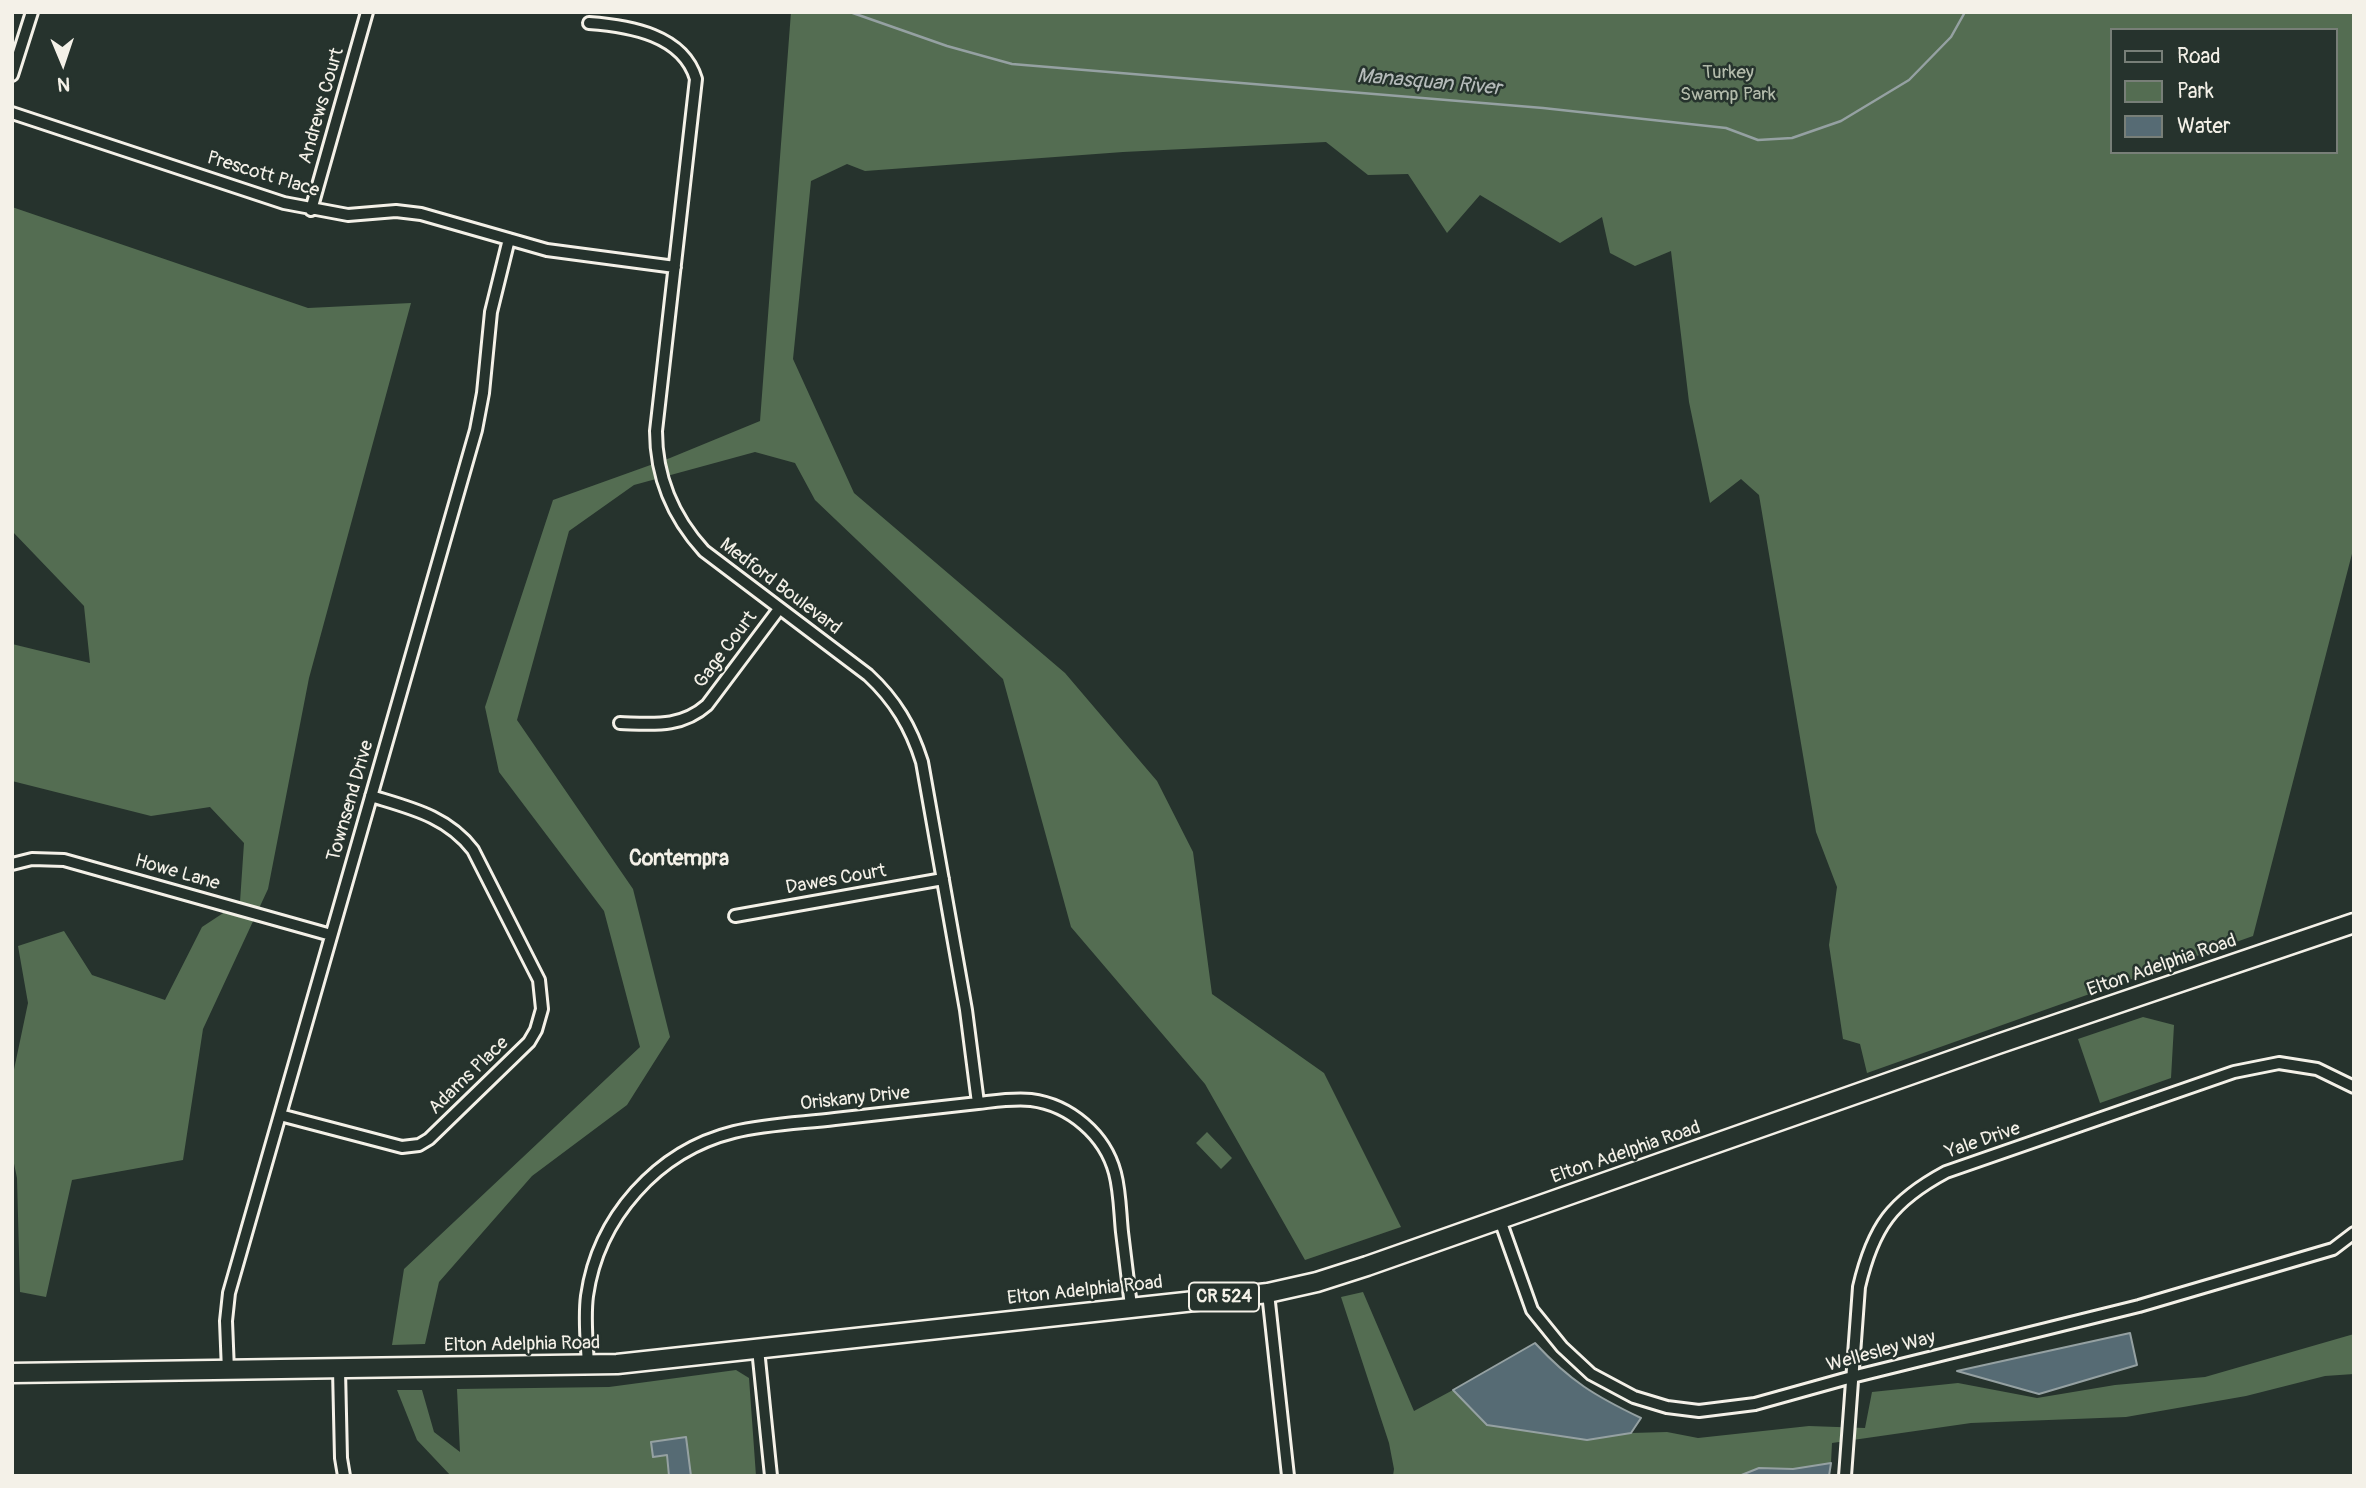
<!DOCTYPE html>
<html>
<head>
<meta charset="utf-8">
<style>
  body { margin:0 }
  #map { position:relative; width:2366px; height:1488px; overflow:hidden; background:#26332d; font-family:Pangolin,sans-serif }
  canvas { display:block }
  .frame { position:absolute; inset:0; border:14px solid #f4f1e8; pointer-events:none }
  .legend { position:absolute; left:2110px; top:28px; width:228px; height:126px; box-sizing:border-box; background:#26332d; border:2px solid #787f78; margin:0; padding:9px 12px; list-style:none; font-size:21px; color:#f4f1e8 }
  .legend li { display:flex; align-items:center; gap:14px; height:35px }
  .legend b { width:35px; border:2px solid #787f78 }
  .north { position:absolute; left:28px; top:28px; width:70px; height:70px; -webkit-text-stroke:5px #26332d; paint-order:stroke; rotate:178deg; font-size:19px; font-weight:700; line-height:28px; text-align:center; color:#f4f1e8 }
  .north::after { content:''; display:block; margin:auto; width:24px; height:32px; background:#f4f1e8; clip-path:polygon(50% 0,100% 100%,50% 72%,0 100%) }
</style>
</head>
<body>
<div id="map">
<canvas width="2366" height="1488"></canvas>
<div class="frame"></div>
<ul class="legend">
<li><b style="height:9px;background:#26332d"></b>Road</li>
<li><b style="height:19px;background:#546d52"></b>Park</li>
<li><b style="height:19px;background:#566b74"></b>Water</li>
</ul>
<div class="north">N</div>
</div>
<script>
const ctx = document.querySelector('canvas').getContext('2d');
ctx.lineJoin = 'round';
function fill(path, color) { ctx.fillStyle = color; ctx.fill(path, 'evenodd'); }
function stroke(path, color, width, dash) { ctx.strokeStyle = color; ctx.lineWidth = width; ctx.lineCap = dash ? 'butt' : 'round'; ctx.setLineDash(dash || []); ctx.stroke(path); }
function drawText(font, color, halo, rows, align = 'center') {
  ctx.font = font + ' Pangolin,sans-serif'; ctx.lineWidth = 5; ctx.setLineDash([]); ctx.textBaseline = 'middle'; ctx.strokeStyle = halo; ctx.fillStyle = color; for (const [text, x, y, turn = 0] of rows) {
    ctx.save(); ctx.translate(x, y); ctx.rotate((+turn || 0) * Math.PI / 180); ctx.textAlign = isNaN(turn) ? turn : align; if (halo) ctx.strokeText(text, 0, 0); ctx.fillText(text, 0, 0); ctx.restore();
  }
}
const green = new Path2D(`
  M791,12H2354V546L2253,936L1867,1073L1860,1044L1843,1039L1829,945L1837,887L1816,832L1759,495L1741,479L1710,503L1689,402L1671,251L1635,266L1610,253L1602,217L1560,243L1480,195L1447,233L1408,174L1368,175L1326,142L1123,152L865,171L847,164L811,181L793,359L854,493L1065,673L1157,781L1193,852L1212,994L1324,1073L1401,1227L1305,1260L1205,1084L1071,927L1003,679L815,500L795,463L755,452L634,485L569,531L517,720L633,889L670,1037L627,1105L532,1176L439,1282L425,1344L392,1345L404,1269L640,1047L604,911L499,772L485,707L553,500L670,458L760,421ZM2112,30H2336V152H2112Z
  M12,207L308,308L411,303L309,678L268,889L203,1029L183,1160L72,1180L46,1297L20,1292L17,1178L12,1154V1079L28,1003L18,946L64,931L92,975L165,1000L202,927L240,902L244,843L210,807L151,816L12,781V644L90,663L84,606L12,531Z
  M2143,1017L2174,1025L2171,1078L2100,1103L2078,1039Z
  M1207,1132L1232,1158L1221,1169L1196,1143Z
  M1363,1292L1414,1411L1453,1390L1487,1425L1587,1440L1631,1433L1667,1432L1698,1438L1809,1426L1865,1428L1872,1392L1958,1383L2037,1398L2115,1385L2205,1377L2354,1334V1374L2325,1376L2246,1396L2126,1417L1971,1423L1832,1443L1831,1463L1793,1469L1759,1468L1739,1476H1393L1394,1469L1389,1443L1341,1297Z
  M736,1370L749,1378L756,1476H451L417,1440L397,1390H422L434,1432L460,1452L457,1389L609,1387Z`);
const water = new Path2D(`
  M2130,1333L2137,1365L2039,1394L1957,1371Z
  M1535,1343C1570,1381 1595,1396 1641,1418L1631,1433L1587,1440L1487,1425L1453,1390Z
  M686,1437L691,1476H669L667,1455L653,1457L651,1442Z
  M1831,1463L1829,1476H1739L1759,1468L1793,1469Z`);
const stream = new Path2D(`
  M850,12L947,46L1012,64L1543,108L1726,128L1758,140L1792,138L1841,121L1909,80L1951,37L1965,12`);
const minor = new Path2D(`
  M589,23C630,26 683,35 696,79L656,431C656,476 673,517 704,551L868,675C895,700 911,727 922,762L966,1010L978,1103
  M12,75L32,12
  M12,113L284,203L348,215L396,211L421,214L547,250L675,267
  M311,210L367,12
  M620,723C653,724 681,728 707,705L779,609
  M12,864L32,859L64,860L331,935
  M735,916L943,879
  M280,1115L402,1147L419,1145L429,1139L529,1042L536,1030L542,1009L539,980L473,850C447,816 410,808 371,796
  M1500,1220L1532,1310L1562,1347L1591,1374L1634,1397L1667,1407L1699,1411L1755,1404L1852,1377L2139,1306L2333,1249L2354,1233
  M1268,1293L1288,1476
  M758,1349L771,1476
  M588,1366C587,1343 584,1319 587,1296C598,1218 657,1151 734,1132C767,1124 802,1123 835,1119C883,1114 930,1108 978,1103C996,1101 1014,1098 1031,1100C1070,1105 1105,1135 1115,1173C1120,1192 1120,1212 1122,1232C1125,1256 1128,1281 1131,1306
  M339,1370L341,1458L344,1476
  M228,1371L226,1321L229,1293L476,430L483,393L491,312L509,239
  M1845,1476L1859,1287C1873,1227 1892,1201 1946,1172L2234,1072L2279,1063L2317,1069L2354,1087`);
const primary = new Path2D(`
  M12,1373L617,1364L1268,1293L1317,1282L1367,1266L1998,1044L2354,923`);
const shields = [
  [1224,1297,70]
];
const shieldNames = [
  ["CR 524",1224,1297]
];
const parkNames = [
  ["Turkey",1728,73],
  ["Swamp Park",1728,95]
];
const streetNames = [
  ["Andrews Court",322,106,-74],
  ["Prescott Place",263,175,17],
  ["Medford Boulevard",780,587,37],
  ["Gage Court",726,650,-53],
  ["Townsend Drive",351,801,-74],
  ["Howe Lane",177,873,16],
  ["Dawes Court",836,880,-10],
  ["Elton Adelphia Road",2162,966,-19],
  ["Adams Place",469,1076,-44],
  ["Oriskany Drive",855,1099,-6],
  ["Yale Drive",1983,1141,-19],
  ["Elton Adelphia Road",1626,1153,-19],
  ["Elton Adelphia Road",1085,1291,-6],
  ["Elton Adelphia Road",522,1345,-1],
  ["Wellesley Way",1881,1352,-15]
];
const waterNames = [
  ["Manasquan River",1429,83,5]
];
const neighbourhoodNames = [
  ["Contempra",679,860]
];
fill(green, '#546d52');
fill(water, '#566b74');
stroke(water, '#95a1a2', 2);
stroke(stream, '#95a1a2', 2.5);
stroke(minor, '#f4f1e8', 16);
stroke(primary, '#f4f1e8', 23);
stroke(minor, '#26332d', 10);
stroke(primary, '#26332d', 18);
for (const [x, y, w] of shields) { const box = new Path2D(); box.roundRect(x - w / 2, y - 14.5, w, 29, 5); ctx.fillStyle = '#26332d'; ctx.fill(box); stroke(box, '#f4f1e8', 2); }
drawText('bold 18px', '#f4f1e8', null, shieldNames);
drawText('19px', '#b4bcac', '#26332d', parkNames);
drawText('19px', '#f4f1e8', '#26332d', streetNames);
drawText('italic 21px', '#b5bbba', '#26332d', waterNames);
drawText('bold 21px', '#f4f1e8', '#26332d', neighbourhoodNames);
</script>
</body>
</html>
